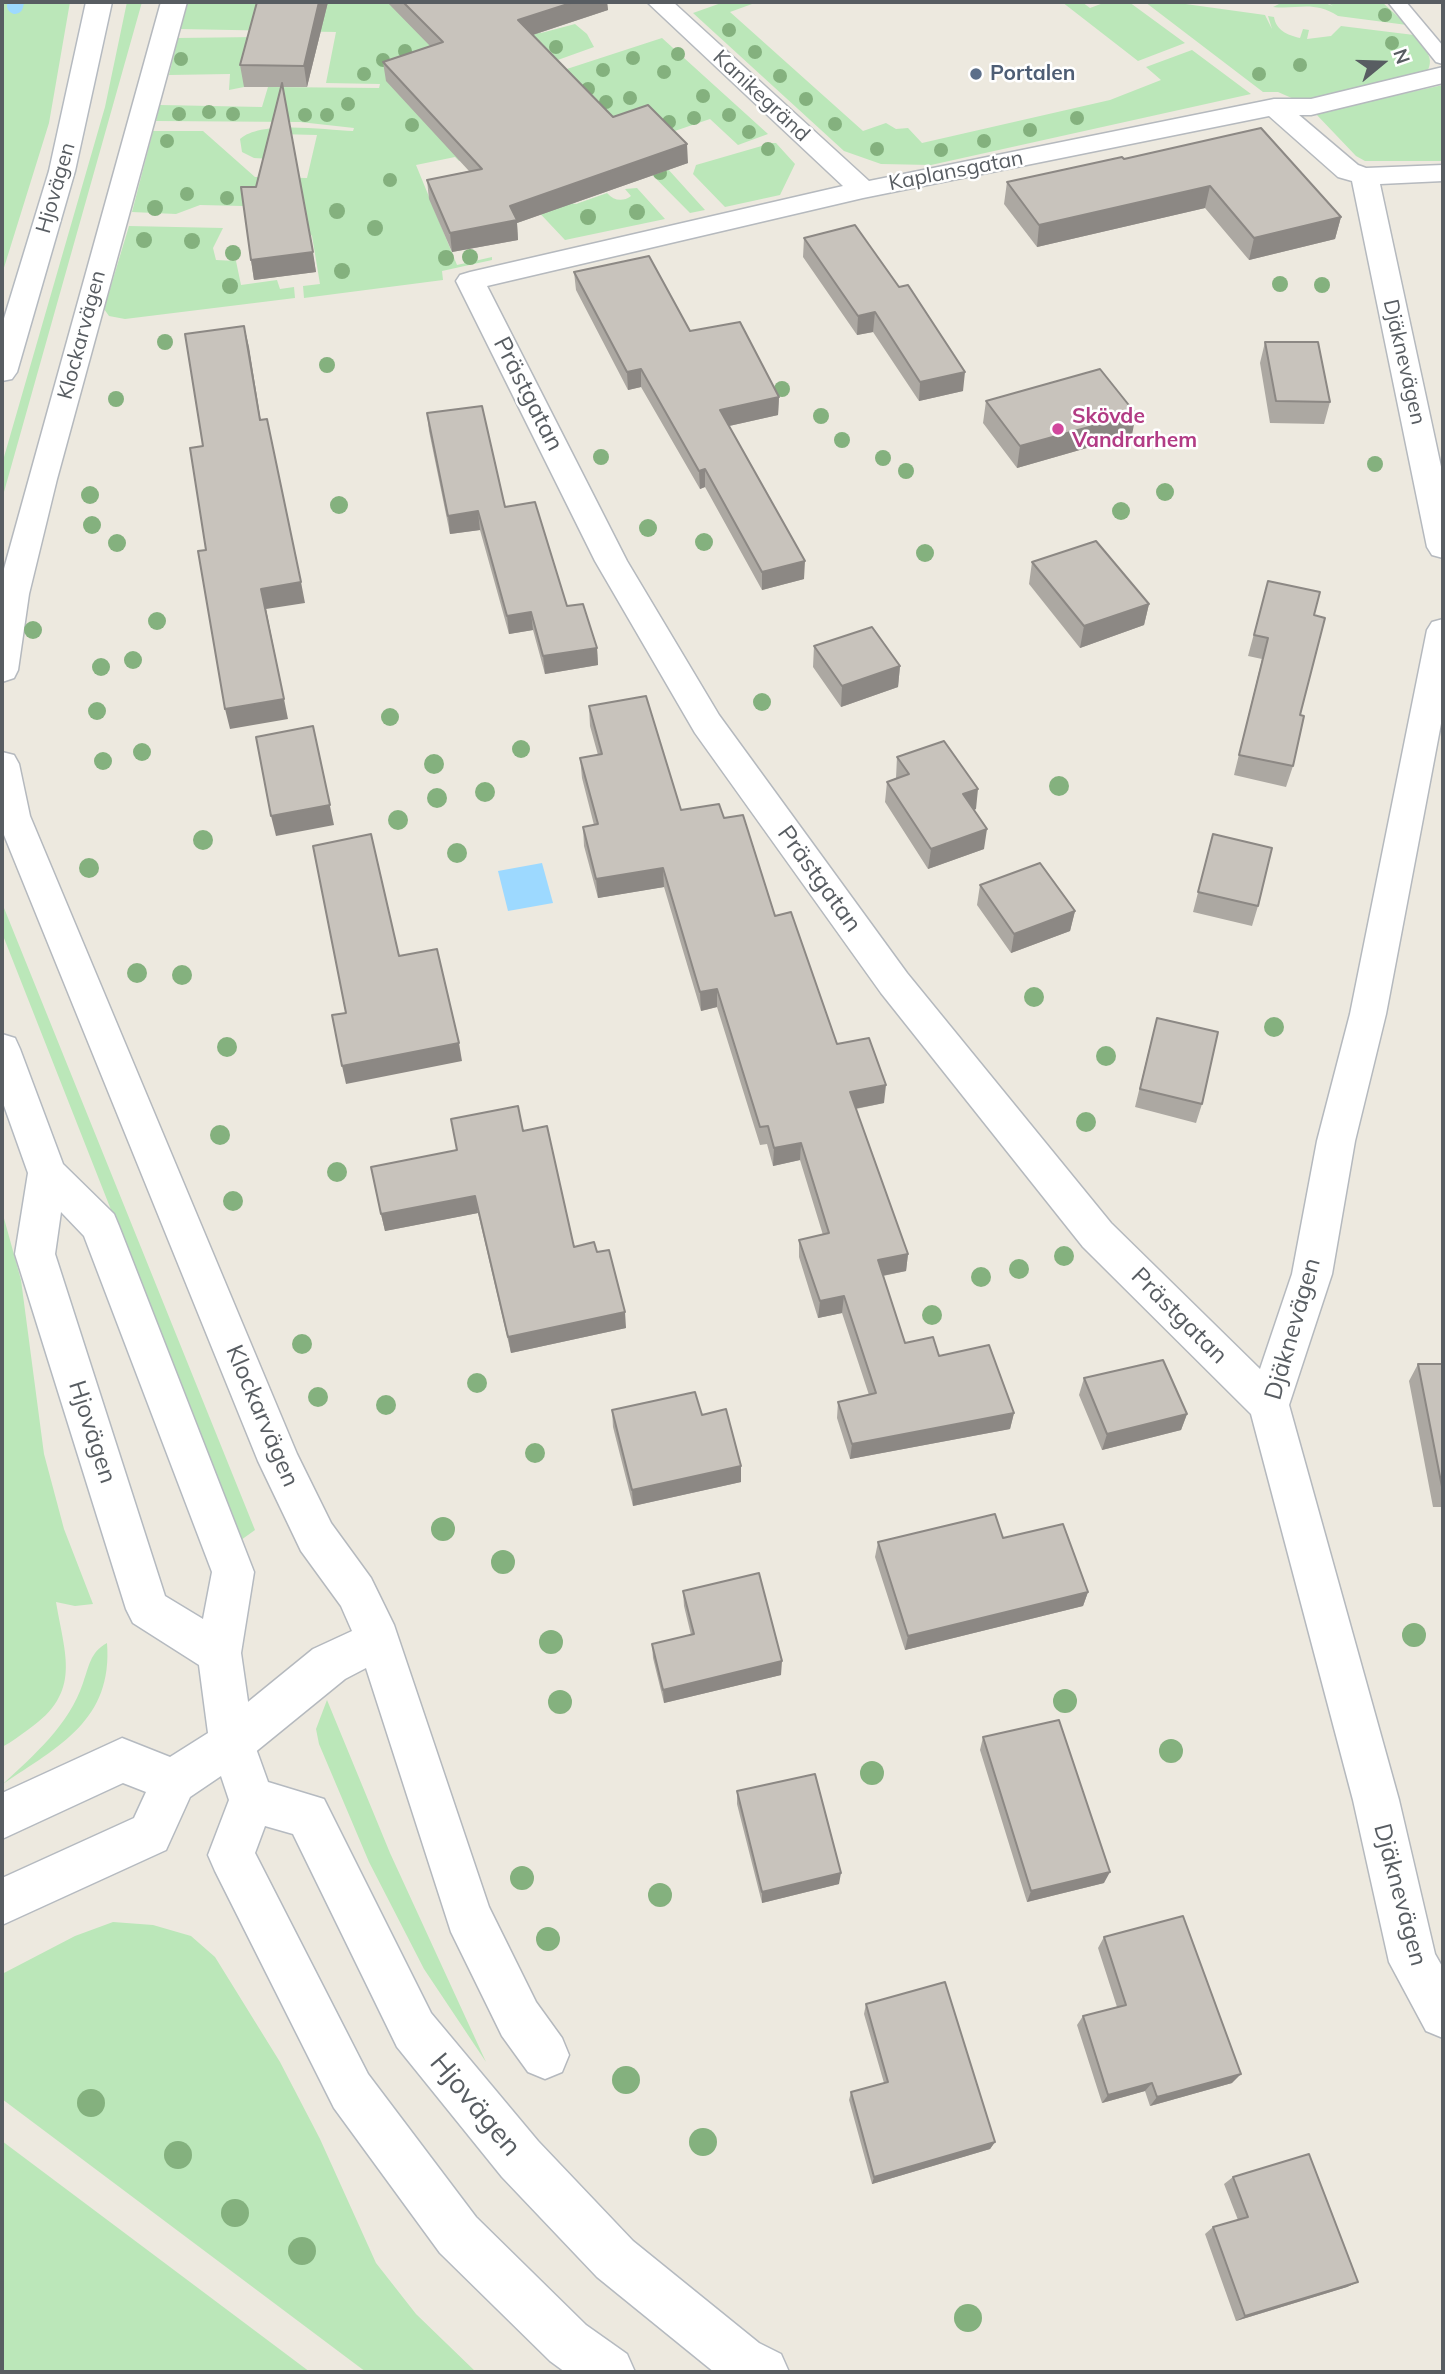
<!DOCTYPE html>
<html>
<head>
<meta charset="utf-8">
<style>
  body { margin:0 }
  #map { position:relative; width:1445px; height:2374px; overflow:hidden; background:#ede9df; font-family:Mulish,sans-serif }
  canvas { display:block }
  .frame { position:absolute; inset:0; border:4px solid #585d62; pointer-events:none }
  .north { position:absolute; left:1347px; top:28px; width:70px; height:70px; -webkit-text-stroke:5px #fff; paint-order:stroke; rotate:71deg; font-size:19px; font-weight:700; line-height:28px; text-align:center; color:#585d62 }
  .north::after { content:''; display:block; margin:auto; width:24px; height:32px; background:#585d62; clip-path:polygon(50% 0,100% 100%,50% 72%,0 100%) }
</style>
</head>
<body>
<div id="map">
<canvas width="1445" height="2374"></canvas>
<div class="frame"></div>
<div class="north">N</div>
</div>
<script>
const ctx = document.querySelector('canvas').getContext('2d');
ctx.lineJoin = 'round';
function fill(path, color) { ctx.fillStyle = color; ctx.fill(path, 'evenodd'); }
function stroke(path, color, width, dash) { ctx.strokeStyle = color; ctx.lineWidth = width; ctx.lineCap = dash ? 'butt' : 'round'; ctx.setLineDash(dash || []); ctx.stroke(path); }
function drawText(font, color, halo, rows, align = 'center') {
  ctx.font = font + ' Mulish,sans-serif'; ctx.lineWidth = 5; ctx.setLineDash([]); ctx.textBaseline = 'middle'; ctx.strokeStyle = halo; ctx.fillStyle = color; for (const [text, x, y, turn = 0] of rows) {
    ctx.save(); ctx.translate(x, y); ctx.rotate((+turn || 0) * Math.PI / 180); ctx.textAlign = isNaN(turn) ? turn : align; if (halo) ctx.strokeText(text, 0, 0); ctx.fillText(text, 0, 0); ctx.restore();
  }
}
const green = new Path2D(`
  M2,2H70L49,123L2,274Z
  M127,2H142L2,499V464L105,107Z
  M327,2H536L521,14L541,33L575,24L587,34L594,47L541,66L432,48L441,110L662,38L768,134L738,145L710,119L660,136L648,147L705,210L690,213L584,106L570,203L576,204L607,193C614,201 623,202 631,196L625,189L637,188L665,219L565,240L483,153L459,161L455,157L416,165L457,265L492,257V260L442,271L443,280L304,298L303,286L320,284L312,236L286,207L200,205L176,214L132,212L153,131H203L255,177L307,178L317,135L277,134L271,159L254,158L242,152L240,139C261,120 325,130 353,131L354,128L300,122L156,121L160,105L262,107L268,87L379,88L380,84L326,83L336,32L180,29L187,4Z
  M724,2L752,4L730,12L863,131L886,123L896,129L908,128L922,143L1110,100L1161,80L1146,67L1192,50L1251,94L931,165L881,164L844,151L693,13Z
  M1062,2H1082L1090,8L1106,2H1129L1185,43L1138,61Z
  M1145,2H1171L1265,15L1272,29L1268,16L1274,17C1276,30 1287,35 1300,38L1303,29L1309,30L1307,39L1331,36L1341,26L1414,35C1425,52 1437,56 1425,76L1303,103L1278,92H1263Z
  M1283,2H1322L1333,6L1326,2H1382L1407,25L1338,16C1313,0 1297,10 1273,7Z
  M257,37L244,87L229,90L230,74L169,75L178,38Z
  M1443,85V161H1365L1356,156L1315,113Z
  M772,143H776L795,164L780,195L725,207L693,174L696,165Z
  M129,226L223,228L213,248L216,260L236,261L241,285L277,280L280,289L294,287L295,298L125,319L109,316L104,309Z
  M2,903L255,1530L241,1540L2,933Z
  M2,1211L21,1280L44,1454L64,1529L93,1604L75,1606L56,1602C65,1656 82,1692 29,1729C20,1735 12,1742 2,1747Z
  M107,1643C113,1720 59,1746 3,1784C34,1755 69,1725 83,1683C89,1667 90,1652 107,1643Z
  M327,1700L390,1853L486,2062L424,1969L369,1862L319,1744L316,1729Z
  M113,1922L153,1925L191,1936L215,1957L280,2062L320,2139L376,2263L416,2314L476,2372H366L2,2099V1974L75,1936Z
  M2,2141L310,2372H2Z`);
const water = new Path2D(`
  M542,863L553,903L508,911L498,871Z`);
const stream = new Path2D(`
  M15,6L16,2`);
const lane = new Path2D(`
  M1388,2H1406L1443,46V64L1436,62Z`);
const street = new Path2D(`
  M161,2H187L57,479L29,594L18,670L14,678L2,682V576Z
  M647,2H673L869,181L1274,99H1311L1443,67V83L1311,115H1299L1358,165L1366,168L1443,165V181L1380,184L1443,476V558L1432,555L1427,547L1352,181L1338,177L1269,116L863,198L487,286L627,561L719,715L907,973L1111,1223L1260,1369L1292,1274L1317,1141L1350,1014L1427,630L1432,622L1443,619V713L1386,1014L1355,1141L1332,1274L1289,1405L1399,1800L1435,1954L1443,1968V2038L1426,2031L1389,1962L1353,1800L1251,1414L1083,1247L881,993L695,733L595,561L456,281L460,275L470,272L843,186Z
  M2,752L14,755L19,764L30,816L297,1454L331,1523L371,1578L394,1625L489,1907L536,2002L562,2038L569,2055L562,2072L545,2079L528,2072L502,2036L451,1932L366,1668L345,1679L248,1758L232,1765L216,1758L210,1743L216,1728L313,1649L352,1631L341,1606L301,1551L258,1461L2,830Z`);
const secondary = new Path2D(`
  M86,2H112L75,171L17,372L12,379L2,381V325L49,171Z
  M2,1034L15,1038L20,1049L63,1164L114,1214L119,1226L254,1572L241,1653L254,1743L268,1782L324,1799L431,2013L538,2141L633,2241L759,2343L781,2354L789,2372H714L597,2277L502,2177L397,2047L293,1834L265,1826L255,1853L368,2074L476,2217L586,2325L627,2354L635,2372H565L550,2361L440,2253L334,2108L215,1871L208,1855L229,1800L221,1776L190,1797L166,1850L2,1925V1878L134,1818L146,1792L123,1783L2,1839V1793L122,1738L170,1757L208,1733L199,1665L133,1623L126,1609L15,1254L28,1173L2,1100ZM61,1212L84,1236L212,1572L203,1619L165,1596L55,1254Z`);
const trees = [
  [1385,15,7],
  [729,30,7],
  [1392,43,7],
  [556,47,7],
  [405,51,7],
  [755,52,7],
  [678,54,7],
  [633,58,7],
  [181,59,7],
  [383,60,7],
  [1300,65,7],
  [603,70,7],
  [664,72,7],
  [364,74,7],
  [1259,74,7],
  [780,76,7],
  [588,89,7],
  [703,96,7],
  [630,98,7],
  [806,99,7],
  [606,102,7],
  [348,104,7],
  [209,112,7],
  [179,114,7],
  [233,114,7],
  [305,115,7],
  [327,115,7],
  [729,115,7],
  [694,118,7],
  [1077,118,7],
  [669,122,7],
  [835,124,7],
  [412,125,7],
  [1030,130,7],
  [749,132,7],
  [167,141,7],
  [984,141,7],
  [768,149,7],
  [877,149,7],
  [941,150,7],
  [660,173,7],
  [390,180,7],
  [187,194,7],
  [227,198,7],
  [155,208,8],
  [337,211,8],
  [637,212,8],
  [588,217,8],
  [375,228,8],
  [144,240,8],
  [192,241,8],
  [233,253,8],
  [470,257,8],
  [446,258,8],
  [342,271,8],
  [1280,284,8],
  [1322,285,8],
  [230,286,8],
  [165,342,8],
  [327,365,8],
  [782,389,8],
  [116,399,8],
  [821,416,8],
  [842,440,8],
  [601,457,8],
  [883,458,8],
  [1375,464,8],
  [906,471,8],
  [1165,492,9],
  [90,495,9],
  [339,505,9],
  [1121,511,9],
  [92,525,9],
  [648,528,9],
  [704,542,9],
  [117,543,9],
  [925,553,9],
  [157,621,9],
  [33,630,9],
  [133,660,9],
  [101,667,9],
  [762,702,9],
  [97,711,9],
  [390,717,9],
  [521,749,9],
  [142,752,9],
  [103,761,9],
  [434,764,10],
  [1059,786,10],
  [485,792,10],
  [437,798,10],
  [398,820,10],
  [203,840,10],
  [457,853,10],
  [89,868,10],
  [137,973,10],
  [182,975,10],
  [1034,997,10],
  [1274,1027,10],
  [227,1047,10],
  [1106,1056,10],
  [1086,1122,10],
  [220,1135,10],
  [337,1172,10],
  [233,1201,10],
  [1064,1256,10],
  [1019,1269,10],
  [981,1277,10],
  [932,1315,10],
  [302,1344,10],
  [477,1383,10],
  [318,1397,10],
  [386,1405,10],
  [535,1453,10],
  [443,1529,12],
  [503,1562,12],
  [1414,1635,12],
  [551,1642,12],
  [1065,1701,12],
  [560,1702,12],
  [1171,1751,12],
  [872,1773,12],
  [522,1878,12],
  [660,1895,12],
  [548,1939,12],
  [626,2080,14],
  [91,2103,14],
  [703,2142,14],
  [178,2155,14],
  [235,2213,14],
  [302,2251,14],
  [968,2318,14]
];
const wall = new Path2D(`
  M257,2H328L307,87H282L316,272L254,280L251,260L256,187L281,87H244L240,65Z
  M387,2H607L608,10L533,35L613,117L688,163L517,223L518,240L452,252L429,199L427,180L469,171L386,81L383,62L431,47Z
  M1124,159L1341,217L1335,239L1249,260L1205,208L1037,247L1004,204L1007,182Z
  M804,238L963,391L919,401L873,332L857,335L803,257Z
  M574,272L690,331L779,397L778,415L729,426L804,579L762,590L705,487L700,489L641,387L628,390L576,290Z
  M1265,342L1330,402L1324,424L1270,423L1260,363Z
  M986,401L1132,435L1017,468L983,423Z
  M427,413L505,507L567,606L597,648L598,665L545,674L533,630L509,634L480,530L450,534L429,431Z
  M1032,562L1149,604L1144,625L1080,648L1029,584Z
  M1268,581L1314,615L1293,766L1286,787L1234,775L1262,659L1248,656Z
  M814,646L900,666L898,687L841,707L813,667Z
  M589,706L681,810L724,818L775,916L837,1044L884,1103L856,1109L908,1254L906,1271L883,1276L905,1343L939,1356L1014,1413L1010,1429L850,1459L837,1418L838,1402L869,1395L842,1313L818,1318L799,1257V1240L823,1235L800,1160L773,1166L767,1144L760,1145L717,1007L701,1011L664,887L598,898L584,846L583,827L594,825L582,778L580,758L598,755L590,726Z
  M897,757L976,809L974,810L984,849L928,869L885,802L887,782L896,778Z
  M1213,834L1258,906L1252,926L1193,912Z
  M980,885L1075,911L1070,931L1011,953L977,905Z
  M1152,1037L1202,1104L1196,1123L1135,1107Z
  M523,1131L574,1247L597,1252L626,1328L511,1353L478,1213L385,1231L381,1214L457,1150Z
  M1418,1364H1443V1507H1433L1409,1381Z
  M1084,1378L1187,1414L1181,1430L1102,1450L1079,1395Z
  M612,1410L741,1466V1482L633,1506L613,1427Z
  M878,1542L1088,1592L1083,1606L905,1650L875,1557Z
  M683,1591L781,1675L664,1703L653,1658L652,1644L691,1635L684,1606Z
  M983,1737L1104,1883L1027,1902L980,1750Z
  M737,1791L839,1884L762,1903L737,1804Z
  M1104,1937L1232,2083L1150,2106L1145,2091L1102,2103L1077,2025L1083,2016L1117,2007L1098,1948Z
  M866,2004L995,2142L990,2149L872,2184L849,2100L851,2092L884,2083L864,2014Z
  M1233,2177L1358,2282L1347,2287L1236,2321L1205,2234L1213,2227L1238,2220L1224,2184Z`);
const shadedWall = new Path2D(`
  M319,2H328L307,87L304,66Z
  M574,2H607L608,10L520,39L518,20Z
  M687,144L688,163L517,223L518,240L452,252L450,233L510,206Z
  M1210,186L1205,208L1037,247L1039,225Z
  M1341,217L1335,239L1249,260L1254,238Z
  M313,252L316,272L254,280L251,260Z
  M875,312L873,332L857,335L858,316Z
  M244,326L249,347L264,441L260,420Z
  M641,369V387L628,390L627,372Z
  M965,372L963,391L919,401L920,382Z
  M779,397L778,415L720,428V410Z
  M1136,414L1132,435L1017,468L1020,446Z
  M705,469V487L700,489L699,471Z
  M478,511L480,530L450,534L448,516Z
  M805,561L804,579L762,590V572Z
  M301,582L305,603L266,609L288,719L230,729L225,709L261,589Z
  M1149,604L1144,625L1080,648L1084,626Z
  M531,612L533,630L509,634L507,616Z
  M597,648L598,665L545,674L543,656Z
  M900,666L898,687L841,707L842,686Z
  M313,726L334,825L276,836L271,816Z
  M978,789L976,809L960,815L963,794Z
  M987,829L984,849L928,869L931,849Z
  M663,868L664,887L598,898L596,879Z
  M1075,911L1070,931L1011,953L1014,934Z
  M717,989V1007L701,1011L700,992Z
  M459,1043L462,1061L346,1084L342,1066Z
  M886,1085L884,1103L848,1110L850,1092Z
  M801,1143L800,1160L773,1166L774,1148Z
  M475,1196L478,1213L385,1231L381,1214Z
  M908,1254L906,1271L876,1277L878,1260Z
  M844,1296L842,1313L818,1318L820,1301Z
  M625,1312L626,1328L511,1353L508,1337Z
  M1014,1413L1010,1429L850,1459L852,1444Z
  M1187,1414L1181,1430L1102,1450L1107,1434Z
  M741,1466V1482L633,1506L632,1490Z
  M1088,1592L1083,1606L905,1650L908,1636Z
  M782,1661L781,1675L664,1703L663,1690Z
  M1110,1872L1104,1883L1027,1902L1031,1891Z
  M841,1873L839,1884L762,1903V1892Z
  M1241,2074L1232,2083L1150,2106L1157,2097Z
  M1152,2083L1145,2091L1102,2103L1108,2095Z
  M995,2142L990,2149L872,2184L874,2177Z
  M1358,2282L1347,2287L1236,2321L1245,2316Z`);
const building = new Path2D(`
  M257,2H319L304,66L240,65Z
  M403,2H574L518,20L613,117L648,105L687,144L510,206L517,220L450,233L427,180L482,169L383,62L443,42Z
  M282,83L313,252L251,260L241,187H256Z
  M1261,128L1341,217L1254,238L1210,186L1039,225L1007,182L1122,157L1124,159Z
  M855,225L899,287L908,285L965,372L920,382L875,312L858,316L804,238Z
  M649,256L690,331L740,322L779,397L720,410L805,561L762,572L705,469L699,471L641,369L627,372L574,272Z
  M244,326L260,420L267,419L301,582L261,589L284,699L225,709L198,551L206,550L190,448L203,446L185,334Z
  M1265,342H1318L1330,402L1276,401Z
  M1100,369L1136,414L1020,446L986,401Z
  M482,406L505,507L535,502L567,606L583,604L597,648L543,656L531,612L507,616L478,511L448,516L427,413Z
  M1096,541L1149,604L1084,626L1032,562Z
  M1268,581L1320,592L1314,615L1325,618L1300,715L1304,716L1293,766L1239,755L1268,638L1254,635Z
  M872,627L900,666L842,686L814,646Z
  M646,696L681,810L719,804L724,818L743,815L775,916L791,912L837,1044L869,1038L886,1085L850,1092L908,1254L878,1260L905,1343L933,1337L939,1356L989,1345L1014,1413L852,1444L838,1402L876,1393L844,1296L820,1301L799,1240L829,1233L801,1143L774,1148L768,1126L760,1127L717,989L700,992L663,868L596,879L583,827L598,824L580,758L602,754L589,706Z
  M313,726L330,805L271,816L256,737Z
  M944,741L978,789L963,794L987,829L931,849L887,782L909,774L897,757Z
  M371,834L399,956L437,949L459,1043L342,1066L332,1015L346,1013L313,846Z
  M1213,834L1272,848L1258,906L1198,892Z
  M1040,863L1075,911L1014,934L980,885Z
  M1157,1018L1218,1032L1202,1104L1140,1089Z
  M518,1106L523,1131L547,1126L574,1247L594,1242L597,1252L609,1250L625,1312L508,1337L475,1196L381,1214L371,1167L457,1150L451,1119Z
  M1163,1360L1187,1414L1107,1434L1084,1378Z
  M1418,1364H1443V1492Z
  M695,1392L702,1415L726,1409L741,1466L632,1490L612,1410Z
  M995,1514L1003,1538L1063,1524L1088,1592L908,1636L878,1542Z
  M759,1573L782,1661L663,1690L652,1644L694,1634L683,1591Z
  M1059,1720L1110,1872L1031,1891L983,1737Z
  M815,1774L841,1873L762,1892L737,1791Z
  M1183,1916L1241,2074L1157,2097L1152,2083L1108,2095L1083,2016L1126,2005L1104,1937Z
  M945,1982L995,2142L874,2177L851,2092L888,2082L866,2004Z
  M1309,2154L1358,2282L1245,2316L1213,2227L1248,2217L1233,2177Z`);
const markers = [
  [976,74,7,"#5c6f8a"],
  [1058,429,7,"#d1479c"]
];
const farServicenames = [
  ["Portalen",990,74]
];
const farStreetnames = [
  ["Kanikegränd",761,96,43],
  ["Kaplansgatan",956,171,-11],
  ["Hjovägen",56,188,-74],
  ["Klockarvägen",82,335,-75],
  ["Djäknevägen",1404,362,77]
];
const farHotelnames = [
  ["Skövde",1072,417],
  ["Vandrarhem",1072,441]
];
const streetNames = [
  ["Prästgatan",528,394,63],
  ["Prästgatan",819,879,54],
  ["Prästgatan",1179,1316,45],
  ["Djäknevägen",1293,1329,-74],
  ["Klockarvägen",262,1416,67],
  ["Hjovägen",92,1432,72],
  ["Djäknevägen",1400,1895,75]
];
const nearStreetnames = [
  ["Hjovägen",475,2105,50]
];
fill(green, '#bbe7b9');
fill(water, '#9dd9ff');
stroke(stream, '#9dd9ff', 16);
stroke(lane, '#b5b9be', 3);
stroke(street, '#b5b9be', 3);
stroke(secondary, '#b5bac0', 3);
fill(lane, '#fff');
fill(street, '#fff');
fill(secondary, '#fff');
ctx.fillStyle = '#84b17e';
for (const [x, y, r] of trees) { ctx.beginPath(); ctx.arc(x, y, r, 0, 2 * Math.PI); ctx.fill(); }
fill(wall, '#aca8a2');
fill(shadedWall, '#8c8884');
fill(building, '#c8c3bc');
stroke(building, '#8c8884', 2);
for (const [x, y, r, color] of markers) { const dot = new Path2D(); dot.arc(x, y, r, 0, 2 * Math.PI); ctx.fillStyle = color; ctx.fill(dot); stroke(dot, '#fff', 2.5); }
drawText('bold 21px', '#4e5e75', '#fff', farServicenames, 'left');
drawText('21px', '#585d62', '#fff', farStreetnames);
drawText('bold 21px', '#b23c85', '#fff', farHotelnames, 'left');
drawText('24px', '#585d62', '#fff', streetNames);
drawText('28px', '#585d62', '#fff', nearStreetnames);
</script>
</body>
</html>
